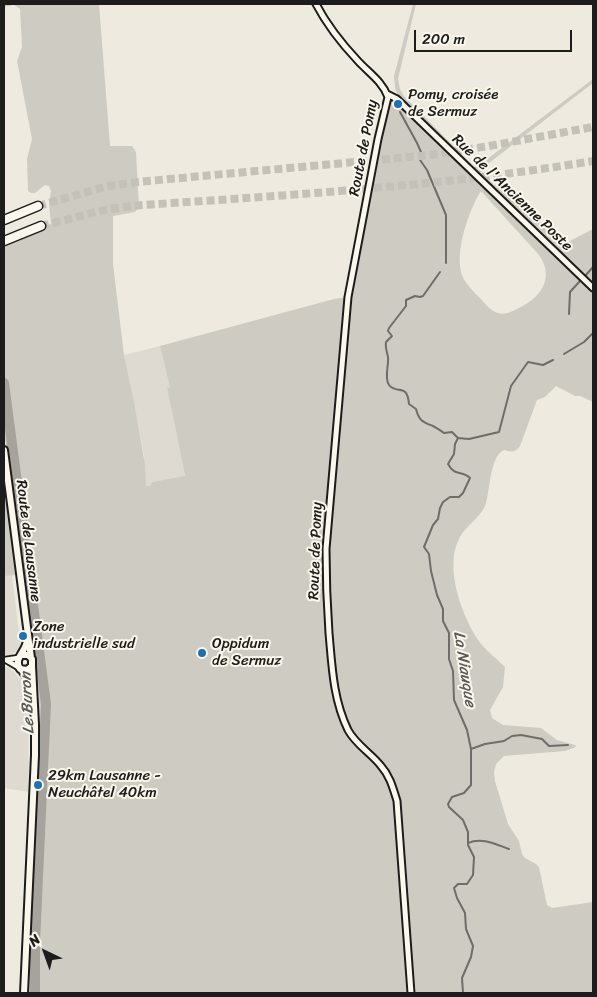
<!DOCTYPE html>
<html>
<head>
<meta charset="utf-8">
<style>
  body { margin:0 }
  #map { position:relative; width:597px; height:997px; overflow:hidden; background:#eeeadf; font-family:Sriracha,sans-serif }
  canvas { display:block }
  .frame { position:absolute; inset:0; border:5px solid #1c1c1c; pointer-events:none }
  .north { position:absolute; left:20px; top:927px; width:50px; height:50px; -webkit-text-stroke:4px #fbf7ec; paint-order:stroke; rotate:318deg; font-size:14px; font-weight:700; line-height:20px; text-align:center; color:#1c1c1c }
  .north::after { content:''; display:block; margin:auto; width:18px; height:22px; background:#1c1c1c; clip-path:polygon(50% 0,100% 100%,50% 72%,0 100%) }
  .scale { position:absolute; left:414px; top:30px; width:158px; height:22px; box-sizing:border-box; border:2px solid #1c1c1c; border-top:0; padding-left:6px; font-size:15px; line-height:18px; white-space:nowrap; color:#1c1c1c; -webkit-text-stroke:4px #fbf7ec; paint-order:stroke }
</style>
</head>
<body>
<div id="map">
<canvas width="597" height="997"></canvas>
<div class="frame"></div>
<div class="north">N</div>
<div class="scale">200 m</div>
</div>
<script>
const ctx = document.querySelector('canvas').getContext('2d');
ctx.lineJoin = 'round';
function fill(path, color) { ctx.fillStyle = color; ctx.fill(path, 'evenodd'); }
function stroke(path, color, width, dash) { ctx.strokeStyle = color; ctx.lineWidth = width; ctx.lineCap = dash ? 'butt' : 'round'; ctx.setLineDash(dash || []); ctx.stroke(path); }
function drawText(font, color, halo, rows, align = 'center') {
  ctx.font = font + ' Sriracha,sans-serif'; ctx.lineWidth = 4; ctx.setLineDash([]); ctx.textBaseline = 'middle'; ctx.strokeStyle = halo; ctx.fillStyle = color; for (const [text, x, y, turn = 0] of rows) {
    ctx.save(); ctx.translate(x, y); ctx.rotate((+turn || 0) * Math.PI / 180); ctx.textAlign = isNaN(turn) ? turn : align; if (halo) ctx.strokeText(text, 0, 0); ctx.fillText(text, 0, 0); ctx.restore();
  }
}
const built = new Path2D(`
  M160,346L171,387L167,388L185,477L152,482L150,486H145L144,455L124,355Z
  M4,565L5,576L12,575L20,641H21L20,649L11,655L4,654Z
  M4,667L10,668L22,681L28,695L29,792L4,788Z`);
const green = new Path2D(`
  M4,4H99L110,146H132L136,152L139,207L135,212L113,216V264L124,355L134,402L145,464L146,486H150L152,482L185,476L167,388L170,387L160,346L334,299L348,297L387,94L398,103L562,261L399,98L395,88L394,76L413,4H416L398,79L400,89L403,95L473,166L476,167L482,163L593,79V83L489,163L480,173L566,243L593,229V402L580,396H575L556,386L545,397L537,400L520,446C515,453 511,452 504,450C490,456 490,490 486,503C482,517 465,526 459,539C444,567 462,616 478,640C486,651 496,658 505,667L503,687L490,710L492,718L503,725L541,728L557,740L575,745L576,747L565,751L504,756L496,764L494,772L495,781L508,824L519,841L522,854L525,858L536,864L539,867L547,905L552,908L593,902V993H24L37,792L39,736L38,698L39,697L35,672L36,661L33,649L34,644L32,643L4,432V241L51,224L49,204L51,191L49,186L45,185L35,193H31L28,191L27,159L32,139L17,61L22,47L20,9L14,5L4,7ZM481,191L539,255C556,279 539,299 517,309C511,312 505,315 498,313C490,311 484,302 478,296C472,290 465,283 462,275C454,252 469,210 481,191Z
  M4,470L23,627H22L16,575L5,576L4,565Z`);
const stream = new Path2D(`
  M400,112L417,143L421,152L420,160L427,170L446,215V263
  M440,272L423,296L420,297L415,296L406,300V306L389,328L388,331L392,336L386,342C385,347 387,352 388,357C389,365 384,378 389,385C397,395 407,382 409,404L416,409C419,421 423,422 433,426C437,428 441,431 444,433L452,432L458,438L469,439L499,432L511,386L528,362L543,365L553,360
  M586,275L593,267
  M569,314L570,292L580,281
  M564,354L584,342L593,333
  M458,438L455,444L454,454L448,464C455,477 462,470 470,478L463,493L459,497H450L443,502L440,508L438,519L433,525L424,547L429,554L431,571L437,595L443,609V621L449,633V659L453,671L454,700L467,730L471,749V785L464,793L452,797L448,804L449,807L463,820L468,832V845L474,857L473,875L467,884H458L454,888L457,898L465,913L466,929L473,946L471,957L462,978L463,993
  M471,749L485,744L504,741L512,736L521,735L542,739L549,746L568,745
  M468,843C482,837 495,844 509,849`);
const river = new Path2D(`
  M4,383L46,704L35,942V993`);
const motorwayTunnel = new Path2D(`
  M38,206L104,187L137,182L431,155L489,146L593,127
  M41,226L108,209L142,205C293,195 443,186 593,161`);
const minor = new Path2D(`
  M4,660L18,658
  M6,660L18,667`);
const tertiary = new Path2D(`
  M316,4C327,25 342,44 358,61C369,73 382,81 388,97L378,139L348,297L326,549C326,578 327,605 329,633C332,666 333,699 348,730C356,745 371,753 381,766C390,776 393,788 397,801L411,993
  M387,94L397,99L593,288`);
const primary = new Path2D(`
  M4,450L31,658
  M22,655H28L32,659V666L27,670L20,669C13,659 25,653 27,641
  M21,669L27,678L30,688
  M24,993L35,755V725L32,666`);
const motorway = new Path2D(`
  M4,220L38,206
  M4,241L41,226`);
const markers = [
  [398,104,5,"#1f6fb2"],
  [23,636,5,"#1f6fb2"],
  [202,653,5,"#1f6fb2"],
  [38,785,5,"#1f6fb2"]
];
const poiNames = [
  ["Pomy, croisée",408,95],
  ["de Sermuz",408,112],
  ["Zone",33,627],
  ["industrielle sud",33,644],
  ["Oppidum",212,644],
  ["de Sermuz",212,661],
  ["29km Lausanne -",48,776],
  ["Neuchâtel 40km",48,793]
];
const streetNames = [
  ["Route de Pomy",364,148,-79],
  ["Rue de l'Ancienne Poste",512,193,44],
  ["Route de Lausanne",28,541,83],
  ["Route de Pomy",316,551,-88]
];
const waterNames = [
  ["La Niauque",464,669,81],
  ["Le Buron",28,703,-93]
];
fill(built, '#dedad1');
fill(green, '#ceccc2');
stroke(stream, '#6f6d69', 2);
stroke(river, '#a6a39d', 10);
stroke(motorwayTunnel, '#c4c1b8', 8, [8, 4]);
stroke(minor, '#1c1c1c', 8);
stroke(tertiary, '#1c1c1c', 9);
stroke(primary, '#1c1c1c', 10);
stroke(motorway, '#1c1c1c', 11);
stroke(minor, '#fbf7ec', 4.5);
stroke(tertiary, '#fbf7ec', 5);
stroke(primary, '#fbf7ec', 6);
stroke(motorway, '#fbf7ec', 8);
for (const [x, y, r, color] of markers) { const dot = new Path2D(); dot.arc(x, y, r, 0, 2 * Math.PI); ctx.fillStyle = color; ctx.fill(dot); stroke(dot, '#fbf7ec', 2); }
drawText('15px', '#1c1c1c', '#fbf7ec', poiNames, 'left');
drawText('15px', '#1c1c1c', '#fbf7ec', streetNames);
drawText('italic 16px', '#5a5956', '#fbf7ec', waterNames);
</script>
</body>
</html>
